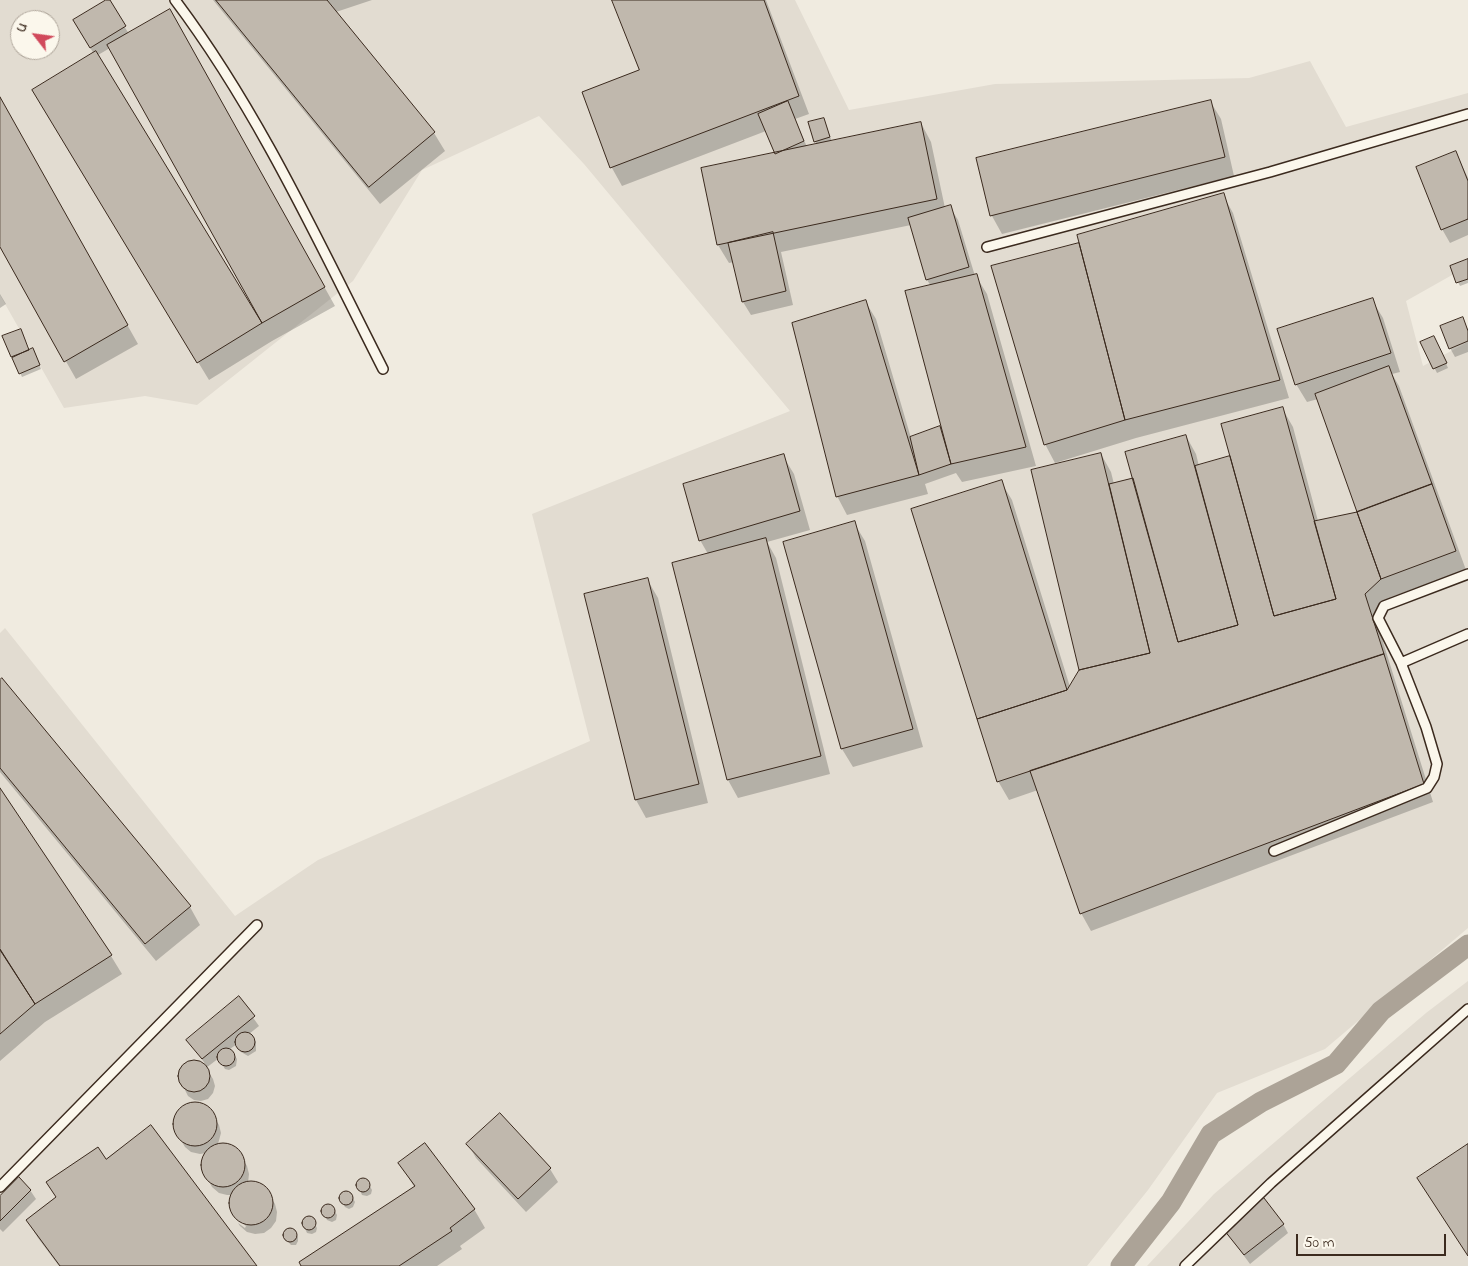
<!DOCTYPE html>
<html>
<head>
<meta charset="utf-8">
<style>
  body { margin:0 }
  #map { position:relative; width:1468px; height:1266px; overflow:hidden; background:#f0ebe0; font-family:"Indie Flower",sans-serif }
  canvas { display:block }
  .north { position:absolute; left:10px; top:10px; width:50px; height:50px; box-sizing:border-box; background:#fbf7ec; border:1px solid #aea59a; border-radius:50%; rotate:300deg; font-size:14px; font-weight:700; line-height:20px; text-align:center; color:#3b2a1e }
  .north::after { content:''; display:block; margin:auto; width:18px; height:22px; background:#d1495b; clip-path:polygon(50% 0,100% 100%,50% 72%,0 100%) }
  .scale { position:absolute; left:1296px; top:1234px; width:150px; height:22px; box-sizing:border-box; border:2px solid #3b2a1e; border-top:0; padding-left:6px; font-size:15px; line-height:18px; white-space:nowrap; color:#3b2a1e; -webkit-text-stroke:4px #fbf7ec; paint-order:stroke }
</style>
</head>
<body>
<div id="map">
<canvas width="1468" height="1266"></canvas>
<div class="north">U</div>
<div class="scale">50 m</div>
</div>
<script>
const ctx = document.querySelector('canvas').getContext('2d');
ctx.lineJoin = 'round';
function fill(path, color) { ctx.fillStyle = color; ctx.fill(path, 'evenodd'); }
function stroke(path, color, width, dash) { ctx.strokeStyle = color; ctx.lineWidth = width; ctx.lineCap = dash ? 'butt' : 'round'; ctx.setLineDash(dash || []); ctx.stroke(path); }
const built = new Path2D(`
  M0,0H795L849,110L995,84L1249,78L1310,61L1346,127L1468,93V266L1406,301L1423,366L1468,342V928L1325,1049L1217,1093L1148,1190L1087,1266H0V633L5,628L235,916L318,860L590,741L532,514L790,411L584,164L539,116L422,170L353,281L197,405L145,396L64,408L0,295ZM20,20H50V50H20Z
  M1468,981V1266H1147L1214,1194L1426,1013Z`);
const shadow = new Path2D(`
  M108,0L129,34L180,29L335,306L272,341L209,380L44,109L94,54L74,21ZM110,48L254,307L252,308L98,55Z
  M213,0H372L336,12L434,133L445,151L380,204Z
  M614,0H766L809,114L795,119L807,147L817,145L815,141L824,119L832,142L921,123L931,142L945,208L950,207L958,220L975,276H976L987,294L1036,466L962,482L956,473L925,484L928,494L847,515L837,496L865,301L876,319L911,438L942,426L931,286L927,280L911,225L781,252L793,305L751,315L743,302L734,262L729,263L718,245L776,154L766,131L622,186L612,168L583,92L640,70Z
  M0,99L138,344L76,379L0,245Z
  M1210,101L1221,119L1234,176L1002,234L992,216L978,159Z
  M1456,153L1468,178V235L1450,243L1442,229Z
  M1223,195L1233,213L1289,398L1136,438L1055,463L1045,444L992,267L1081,244Z
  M1468,260V283L1460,286L1458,282Z
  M0,294L6,304L0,308Z
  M1372,300L1383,318L1400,372L1392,374L1399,386L1466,570L1391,597L1374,613L1433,802L1091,931L1081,913L1038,790L1009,800L998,781L1001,482L1012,500L1070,687L1081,670L1101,454L1111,472L1114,484L1134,479L1186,436L1196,454L1199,466L1231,457L1282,408L1293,427L1318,521L1358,513L1318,399L1307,402L1296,384Z
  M1462,319L1468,329V352L1455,357L1450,348Z
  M20,330L29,351L35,353L41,369L22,377L4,337Z
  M1436,341L1448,368L1437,373L1422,343Z
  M783,456L794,474L810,530L767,542L776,558L830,774L738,798L728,780L708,554L700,540Z
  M854,523L865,541L923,747L853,767L842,749Z
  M647,579L658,598L708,803L646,818L636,800L585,595Z
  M0,681L190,907L200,925L156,961L0,772Z
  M0,790L111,956L122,974L45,1022L0,1061Z
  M239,998L259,1026L249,1034L256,1042V1051L248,1056L241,1052L237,1044L230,1049L237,1059L236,1066L229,1070L225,1069L220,1061L219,1058L206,1068L213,1079L215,1086L213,1093L208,1099L201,1101L194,1100L188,1096L183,1086L179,1080V1073L183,1066L189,1062L196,1061L206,1065L188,1040Z
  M192,1104H201L208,1108L219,1125L221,1133L218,1144L229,1145L236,1149L247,1166L249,1174L248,1183H257L264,1187L275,1204L277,1212L276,1221L271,1228L264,1233L255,1234L247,1232L240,1226L238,1223L245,1228L246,1226L235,1216L231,1208V1200L233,1195H227L219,1193L212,1187L203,1170V1161L206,1153L200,1154L191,1152L185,1147L179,1137L175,1129V1121L178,1112L184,1106Z
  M468,1144L550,1169L558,1182L526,1212L476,1158Z
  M1468,1146V1256L1418,1179Z
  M105,1161L256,1266H59L38,1238L27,1220Z
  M400,1164L474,1209L485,1228L460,1246L462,1249L437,1266H303L415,1188Z
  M363,1179L367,1181L372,1190L371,1194L367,1196L362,1195L358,1186L359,1181Z
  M30,1190L36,1199L3,1232L0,1229V1197Z
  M346,1192L350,1193L355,1202L353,1207L349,1209L345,1207L340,1198L342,1194Z
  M328,1205L332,1206L337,1215L336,1220L332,1222L327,1220L323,1211L324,1207Z
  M308,1218L312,1219L317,1228L316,1232L312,1234L307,1233L303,1224L304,1220Z
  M1283,1224L1288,1233L1250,1264L1225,1230Z
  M288,1229H292L298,1237V1241L296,1245H291L285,1238V1233Z`);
const canal = new Path2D(`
  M1121,1266L1171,1202L1211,1134L1261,1102L1336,1064L1381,1011L1468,945`);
const building = new Path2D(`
  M106,0H110L126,26L90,48L73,20Z
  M216,0H327L435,132L369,187Z
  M612,0H764L799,96L610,168L582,92L639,70Z
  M170,9L325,287L262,323L107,45Z
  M96,51L262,323L197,363L32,90Z
  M0,97L128,325L64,362L0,247Z
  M1211,100L1225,157L990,216L976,158Z
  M788,101L804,141L775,154L758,114Z
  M824,118L830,137L814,142L808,122Z
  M921,122L937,199L717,245L701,168Z
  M1456,151L1468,181V219L1441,230L1416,167Z
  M1224,193L1280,380L1125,420L1077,235Z
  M951,205L969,267L926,280L908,218Z
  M773,232L786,291L742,302L728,243Z
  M1079,243L1125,420L1044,445L991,266Z
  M1468,259V279L1456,283L1450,266Z
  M977,274L1026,447L951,464L905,291Z
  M1373,298L1391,353L1295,385L1277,329Z
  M866,300L919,475L836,497L792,323Z
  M1463,317L1468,331V341L1449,349L1440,326Z
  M21,329L29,350L11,357L2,336Z
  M1434,336L1447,363L1433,369L1420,342Z
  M33,348L40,365L19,374L12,358Z
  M1389,366L1432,484L1357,512L1315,394Z
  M1283,407L1336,599L1274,616L1221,424Z
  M940,426L951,464L919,475L910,437Z
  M1186,435L1238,625L1178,642L1125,452Z
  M1101,453L1150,653L1079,670L1031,470Z
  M784,454L800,511L699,541L683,484Z
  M1230,456L1274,616L1336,599L1314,521L1357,512L1381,579L1365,594L1384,654L997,782L977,719L1067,690L1079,670L1150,653L1109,484L1133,478L1178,642L1238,625L1195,466Z
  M1002,480L1067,690L977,719L911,509Z
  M1432,484L1456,551L1381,579L1357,512Z
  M855,521L913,729L841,749L783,542Z
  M766,538L821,756L727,780L672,563Z
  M648,578L699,784L635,800L584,594Z
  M1384,654L1424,784L1080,914L1030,771Z
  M2,678L191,906L145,944L0,768V680Z
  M0,788L112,955L35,1004L0,949Z
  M0,950L35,1004L0,1034Z
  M239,996L255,1016L202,1059L186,1040Z
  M235 1042a10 10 0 1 1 20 0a10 10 0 1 1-20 0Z
  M217 1057a9 9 0 1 1 18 0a9 9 0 1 1-18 0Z
  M178 1076a16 16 0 1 1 32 0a16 16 0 1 1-32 0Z
  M173 1124a22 22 0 1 1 44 0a22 22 0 1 1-44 0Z
  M500,1113L551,1168L518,1199L466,1144Z
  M151,1125L257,1266H60L26,1220L56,1197L46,1182L98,1147L106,1159Z
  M425,1143L475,1209L450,1228L452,1231L399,1266H301L299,1262L415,1186L398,1163Z
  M201 1165a22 22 0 1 1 44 0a22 22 0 1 1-44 0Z
  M1468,1144V1256L1417,1178Z
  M19,1177L31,1190L0,1221V1196Z
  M356 1185a7 7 0 1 1 14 0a7 7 0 1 1-14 0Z
  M229 1203a22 22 0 1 1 44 0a22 22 0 1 1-44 0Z
  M339 1198a7 7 0 1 1 14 0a7 7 0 1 1-14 0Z
  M1264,1198L1284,1224L1244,1255L1224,1230Z
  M321 1211a7 7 0 1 1 14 0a7 7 0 1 1-14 0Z
  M302 1223a7 7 0 1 1 14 0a7 7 0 1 1-14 0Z
  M283 1235a7 7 0 1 1 14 0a7 7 0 1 1-14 0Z`);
const lane = new Path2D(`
  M175,0C260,113 319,243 383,369
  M987,247L1270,172L1468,114
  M1401,663L1468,634
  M1274,851L1427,788L1434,777L1437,764L1426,727L1401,663L1378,618L1384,606L1468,574
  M0,1187L257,925
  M1185,1266L1271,1183L1468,1009`);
fill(built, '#e2dcd1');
fill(shadow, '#0003');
stroke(canal, '#aca397', 21);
fill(building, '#c0b8ad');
stroke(building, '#3b2a1e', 1);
stroke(lane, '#3b2a1e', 12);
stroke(lane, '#fbf7ec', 9);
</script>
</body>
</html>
